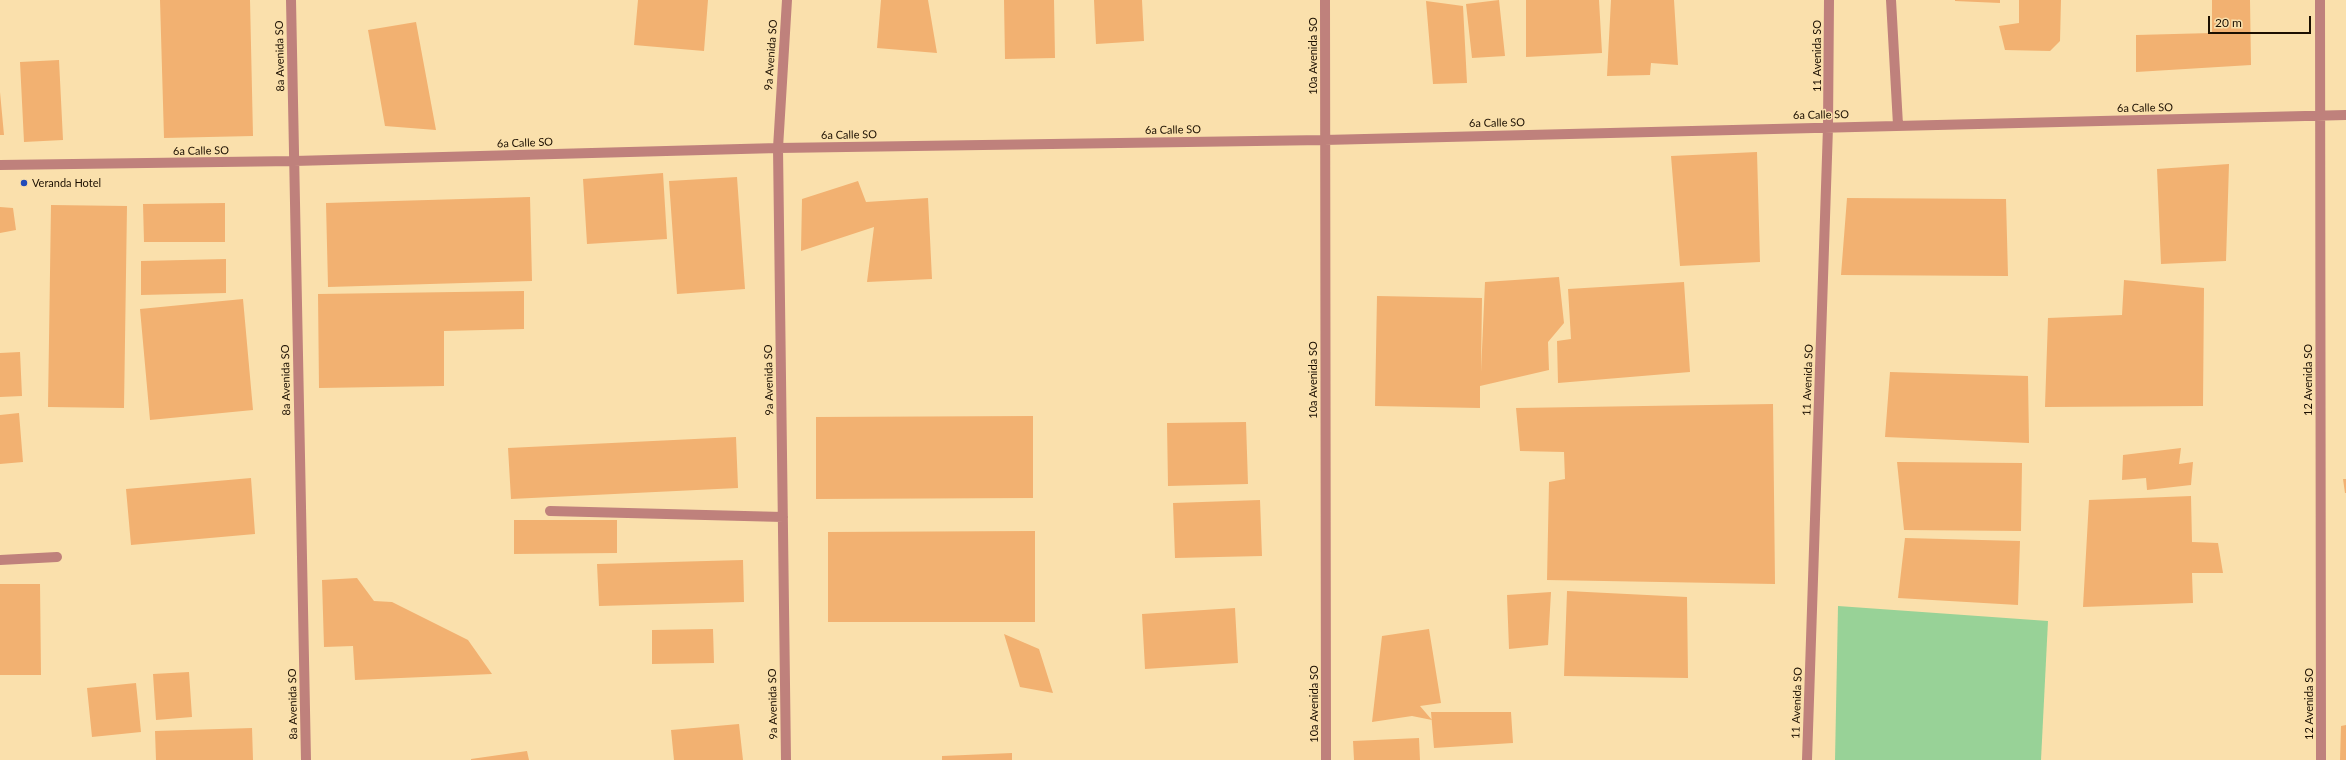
<!DOCTYPE html>
<html>
<head>
<meta charset="utf-8">
<style>
  body { margin:0 }
  #map { position:relative; width:2346px; height:760px; overflow:hidden; background:#fae0ac; font-family:Lato,sans-serif }
  canvas { display:block }
  .scale { position:absolute; left:2208px; top:16px; width:103px; height:18px; box-sizing:border-box; border:2px solid #1b0f00; border-top:0; padding-left:5px; font-size:12px; line-height:14px; white-space:nowrap; color:#1b0f00; -webkit-text-stroke:3px #fae0ac; paint-order:stroke }
</style>
</head>
<body>
<div id="map">
<canvas width="2346" height="760"></canvas>
<div class="scale">20 m</div>
</div>
<script>
const ctx = document.querySelector('canvas').getContext('2d');
ctx.lineJoin = 'round';
function fill(path, color) { ctx.fillStyle = color; ctx.fill(path, 'evenodd'); }
function stroke(path, color, width, dash) { ctx.strokeStyle = color; ctx.lineWidth = width; ctx.lineCap = dash ? 'butt' : 'round'; ctx.setLineDash(dash || []); ctx.stroke(path); }
function drawText(font, color, halo, rows, align = 'center') {
  ctx.font = font + ' Lato,sans-serif'; ctx.lineWidth = 3; ctx.setLineDash([]); ctx.textBaseline = 'middle'; ctx.strokeStyle = halo; ctx.fillStyle = color; for (const [text, x, y, turn = 0] of rows) {
    ctx.save(); ctx.translate(x, y); ctx.rotate((+turn || 0) * Math.PI / 180); ctx.textAlign = isNaN(turn) ? turn : align; if (halo) ctx.strokeText(text, 0, 0); ctx.fillText(text, 0, 0); ctx.restore();
  }
}
const green = new Path2D(`
  M1838,606L2048,621L2041,760H1835Z`);
const building = new Path2D(`
  M160,0H250L253,136L164,138Z
  M638,0H708L704,51L634,45Z
  M881,0H928L937,53L877,48Z
  M1004,0H1054L1055,58L1005,59Z
  M1094,0H1142L1144,41L1096,44Z
  M1499,0L1505,56L1472,58L1466,4Z
  M1526,0H1599L1602,53L1526,57Z
  M1611,0H1674L1678,65L1651,63L1650,75L1607,76Z
  M1955,0H2000V3L1955,1Z
  M2019,0H2061L2060,41L2050,51L2005,50L1999,26L2019,23Z
  M2212,0H2250L2251,65L2136,72V35L2212,33Z
  M1426,1L1463,6L1467,83L1433,84Z
  M416,22L436,130L385,126L368,30Z
  M59,60L63,140L24,142L20,62Z
  M0,92L4,135H0Z
  M1757,152L1760,262L1680,266L1671,156Z
  M2229,164L2226,261L2161,264L2157,169Z
  M663,173L667,239L587,244L583,179Z
  M737,177L745,289L677,294L669,181Z
  M858,181L866,202L928,198L932,279L867,282L874,227L801,251L802,199Z
  M530,197L532,281L328,287L326,203Z
  M1847,198L2006,199L2008,276L1841,275Z
  M225,203V242H144L143,204Z
  M51,205L127,206L124,408L48,407Z
  M0,207L13,208L16,230L0,233Z
  M226,259V293L141,295V261Z
  M1559,277L1564,323L1548,342L1549,370L1480,386V408L1375,406L1377,296L1482,298L1481,372L1485,282Z
  M2124,280L2204,288L2203,406L2045,407L2048,318L2122,315Z
  M1684,282L1690,372L1558,383L1557,341L1571,339L1568,289Z
  M524,291V329L444,331V386L319,388L318,294Z
  M243,299L253,410L150,420L140,309Z
  M20,352L22,396L0,397V353Z
  M1890,372L2028,376L2029,443L1885,437Z
  M1773,404L1775,584L1547,580L1549,482L1565,479L1564,452L1520,451L1516,408Z
  M19,413L23,462L0,464V415Z
  M1033,416V498L816,499V417Z
  M1246,422L1248,484L1168,486L1167,423Z
  M736,437L738,488L511,499L508,448Z
  M2181,448L2179,464L2193,462L2191,485L2147,490L2146,478L2122,480L2123,455Z
  M1897,462L2022,463L2021,531L1904,530Z
  M251,478L255,534L131,545L126,489Z
  M2343,479H2346V493H2345Z
  M2191,496L2192,542L2218,543L2223,573H2192L2193,603L2083,607L2089,500Z
  M1260,500L1262,556L1175,558L1173,503Z
  M514,520H617V553L514,554Z
  M1035,531V622H828V532Z
  M1905,538L2020,541L2018,605L1898,598Z
  M743,560L744,602L599,606L597,564Z
  M357,578L374,601L392,602L468,640L492,674L355,680L353,646L324,647L322,580Z
  M0,584H40L41,675H0Z
  M1567,591L1687,597L1688,678L1564,676Z
  M1551,592L1548,645L1509,649L1507,595Z
  M1235,608L1238,663L1145,669L1142,614Z
  M713,629L714,663L652,664V630Z
  M1429,629L1441,703L1420,706L1432,720L1412,716L1372,722L1382,636Z
  M1004,634L1039,649L1053,693L1020,687Z
  M189,672L192,717L156,720L153,674Z
  M136,683L141,732L92,737L87,688Z
  M1431,712H1511L1513,743L1434,748Z
  M739,724L743,760H674L671,730Z
  M2346,725V760H2340L2341,726Z
  M252,728L253,760H156L155,731Z
  M1419,738L1420,760H1354L1353,741Z
  M527,751L529,760H471V759Z
  M1012,753V760H942V756Z`);
const minor = new Path2D(`
  M291,0L306,760
  M1325,0L1326,760
  M1891,0L1898,125
  M2320,0L2321,760
  M0,165L294,161L778,148L1324,140L2346,115
  M550,511L783,517
  M0,560L57,557
  M786,760L778,148L787,0
  M1807,760L1828,127L1829,0`);
const markers = [
  [24,183,4,"#214bb9"]
];
const streetNames = [
  ["9a Avenida SO",771,55,-86],
  ["8a Avenida SO",280,56,-91],
  ["10a Avenida SO",1313,56,-90],
  ["11 Avenida SO",1817,56,-90],
  ["6a Calle SO",2145,108,-1],
  ["6a Calle SO",1821,115,-1],
  ["6a Calle SO",1497,123,-1],
  ["6a Calle SO",1173,130,-1],
  ["6a Calle SO",849,135,-1],
  ["6a Calle SO",525,143,-2],
  ["6a Calle SO",201,151,-1],
  ["8a Avenida SO",286,380,-91],
  ["9a Avenida SO",769,380,-91],
  ["10a Avenida SO",1313,380,-90],
  ["11 Avenida SO",1808,380,-88],
  ["12 Avenida SO",2308,380,-90],
  ["11 Avenida SO",1797,703,-88],
  ["8a Avenida SO",293,704,-91],
  ["9a Avenida SO",773,704,-91],
  ["10a Avenida SO",1314,704,-90],
  ["12 Avenida SO",2309,704,-90]
];
const poiNames = [
  ["Veranda Hotel",32,183]
];
fill(green, '#98d297');
fill(building, '#f2b171');
stroke(minor, '#bf817c', 10);
for (const [x, y, r, color] of markers) { const dot = new Path2D(); dot.arc(x, y, r, 0, 2 * Math.PI); ctx.fillStyle = color; ctx.fill(dot); stroke(dot, '#fae0ac', 1.5); }
drawText('11px', '#1b0f00', '#fae0ac', streetNames);
drawText('11px', '#1b0f00', '#fae0ac', poiNames, 'left');
</script>
</body>
</html>
